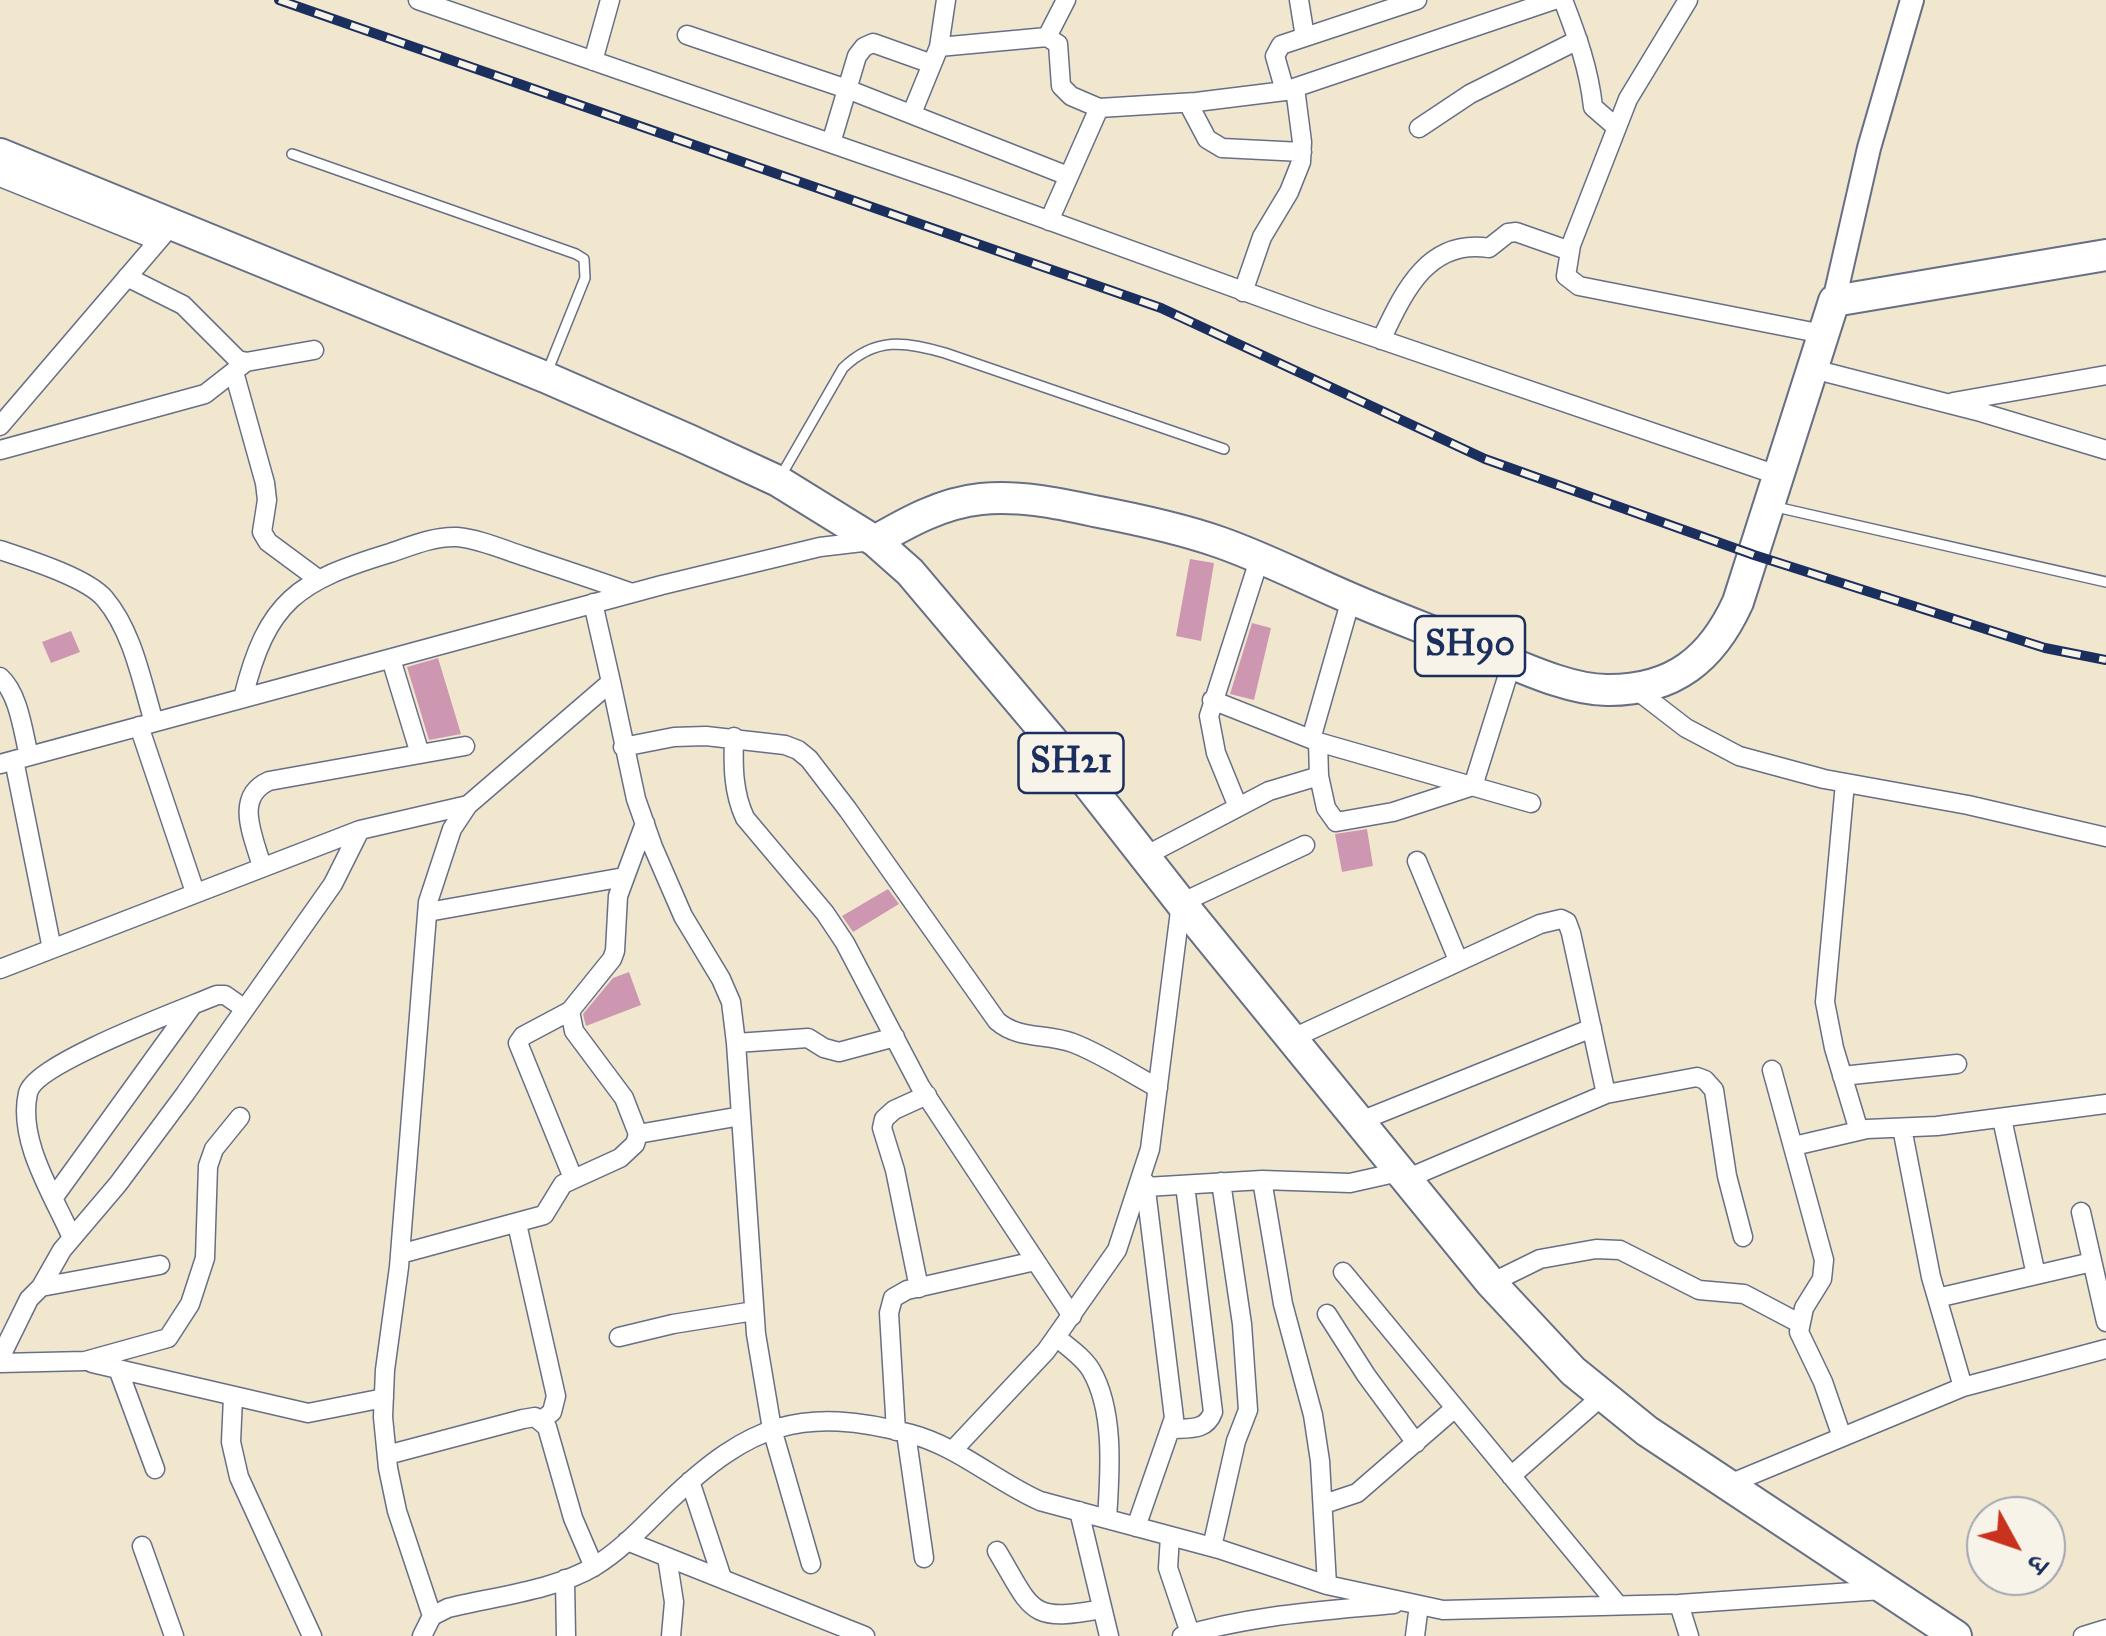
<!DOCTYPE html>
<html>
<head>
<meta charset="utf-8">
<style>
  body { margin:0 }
  #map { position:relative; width:2106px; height:1636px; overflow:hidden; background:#f1e7cf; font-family:"IM FELL Great Primer","Noto Serif Devanagari",serif }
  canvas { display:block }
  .north { position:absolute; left:1966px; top:1496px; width:100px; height:100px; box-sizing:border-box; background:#f7f3e8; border:2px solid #9fa5b1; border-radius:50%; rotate:130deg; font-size:28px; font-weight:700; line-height:40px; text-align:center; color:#1b2f5e }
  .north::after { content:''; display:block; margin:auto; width:35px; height:45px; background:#c8321e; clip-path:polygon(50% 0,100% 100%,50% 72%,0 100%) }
</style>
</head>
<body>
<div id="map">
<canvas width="2106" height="1636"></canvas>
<div class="north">उ</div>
</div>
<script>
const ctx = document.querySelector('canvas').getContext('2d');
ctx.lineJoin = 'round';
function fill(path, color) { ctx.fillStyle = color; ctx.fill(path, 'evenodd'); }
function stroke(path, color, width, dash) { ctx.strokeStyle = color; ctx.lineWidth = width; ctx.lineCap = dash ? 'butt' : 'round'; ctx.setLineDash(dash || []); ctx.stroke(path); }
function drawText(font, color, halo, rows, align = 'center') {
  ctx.font = font + ' "IM FELL Great Primer",serif'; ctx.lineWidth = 8; ctx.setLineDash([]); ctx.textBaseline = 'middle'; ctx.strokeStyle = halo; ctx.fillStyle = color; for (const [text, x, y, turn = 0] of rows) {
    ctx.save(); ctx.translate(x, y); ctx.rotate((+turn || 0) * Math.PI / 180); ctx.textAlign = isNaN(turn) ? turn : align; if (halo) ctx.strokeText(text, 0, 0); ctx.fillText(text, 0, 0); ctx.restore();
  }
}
const building = new Path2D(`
  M1190,559L1214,563L1201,641L1176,636Z
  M1252,623L1271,628L1254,700L1230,694Z
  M71,631L80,652L51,663L42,642Z
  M438,658L461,734L429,740L407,667Z
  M1367,829L1373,866L1342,872L1335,834Z
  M888,889L899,904L853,932L842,916Z
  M629,972L641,1005L586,1026L583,1014L613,978Z`);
const service = new Path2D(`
  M292,154L576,254L584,259L585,278L548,370
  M782,474L843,368C875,337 905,341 945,353L1224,449
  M1776,507L2106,582`);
const minor = new Path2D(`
  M418,0L954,186L1315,317L1777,475
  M1299,0L1305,37
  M1563,0C1577,36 1589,69 1593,107L1616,127
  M1688,0L1628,99L1571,245L1566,276L1579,286L1823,334
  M687,35L847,89L1068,176
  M1047,37L1066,0
  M939,47L1047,37L1058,44L1061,86L1071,96L1099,108
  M593,61L610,0
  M1285,91L1275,56L1281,45L1417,0
  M1188,103L1207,139L1222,148L1302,152
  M912,113L939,47L946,0
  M1419,128L1470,94L1578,40
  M831,143L857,56L864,47L873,43L932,64
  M0,177L158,241
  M1049,221L1099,108L1196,102L1285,91L1554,0
  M127,277L183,305L238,360L246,362L314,350
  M1243,292L1262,237L1289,192L1301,162L1302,142L1295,88
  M1381,340C1403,294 1427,238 1489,248L1508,233L1516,232L1570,251
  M1813,369L1977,411L2106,450
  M234,372L265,483L267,500L262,532L268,542L318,579
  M1953,402L2106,375
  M0,426L171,226
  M0,450L205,394L246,362
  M0,550C27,559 88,578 105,599C133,632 142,683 154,722
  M391,659L420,754
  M0,677C19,694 23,732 29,756
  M611,682L636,799L653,847L683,916L721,979L731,1002L736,1043L756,1334L772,1429L811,1564
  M1634,688L1686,728L1739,756L1824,779L1968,805L2106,837
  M243,698C267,600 298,581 390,553C411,546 434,536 457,537C479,539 502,549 523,556C559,568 596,580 632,593
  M1212,700L1318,742
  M139,726L195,892
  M734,737C733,766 733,792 745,818L825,913L845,943L920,1086L1072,1316
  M1311,739L1351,599
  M623,747L674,737L706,736L785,745L798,750L809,759L848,810L997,1021C1019,1040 1046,1033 1073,1043C1102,1054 1130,1073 1158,1088
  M14,760L52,949
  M0,764L662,585L820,547L871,541
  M1319,776L1326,808L1336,822L1393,812L1473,786L1512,662
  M1845,783L1825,1002L1834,1048L1859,1131
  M1238,807L1216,753L1209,716L1260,557
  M1145,856L1269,791L1319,776L1318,742L1531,803
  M1417,861L1458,960
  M262,867C254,837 233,797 269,781L465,746
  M428,912L624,877
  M0,969L360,830L468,805
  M570,1011L523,1036L518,1043L573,1178
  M1291,1039L1540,924L1561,919L1567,922L1571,933L1606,1094
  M736,1043L808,1038L824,1048L839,1052L895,1037
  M1772,1070L1824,1260L1822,1279L1804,1308L1799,1332L1823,1382L1842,1437
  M1842,1076L1957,1064
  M2002,1119L2036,1275
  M1358,1122L1592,1028
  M1902,1128L1931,1277L1963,1387
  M638,1134L741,1116
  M1794,1146L1867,1129L1937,1126L2106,1104
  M1406,1179L1606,1094L1697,1077L1705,1080L1714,1090L1727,1176L1743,1237
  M1262,1180L1283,1304L1313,1415L1320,1461L1327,1585
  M1146,1187L1262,1180L1350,1183L1399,1172
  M54,1197L192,1006
  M2081,1212L2106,1322
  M517,1224L556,1396L552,1412L542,1420
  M72,1238C54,1196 17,1141 28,1093C35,1063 184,1009 217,995H225L245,1009
  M400,1254L544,1215L563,1184L620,1158L635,1144L638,1134L624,1098L574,1031L570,1011L612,959L615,951L618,896L645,823
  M1343,1272L1618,1605
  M1491,1283L1540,1259L1596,1249L1620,1250L1699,1290L1744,1294L1799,1323
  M41,1287L62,1250L118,1184L185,1094L333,884L360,830
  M919,1288L895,1170L882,1128L884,1119L894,1110L927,1095
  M1937,1298L2092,1262
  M1327,1314L1366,1375L1416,1443
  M619,1337L673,1324L754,1311
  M1056,1337C1068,1347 1083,1357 1091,1370C1115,1411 1110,1473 1107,1519
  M0,1358L29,1299L41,1287L160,1265
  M0,1363L85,1361L168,1338L190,1304L205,1258L208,1166L214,1149L240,1117
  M92,1363L308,1413L384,1398
  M118,1369L155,1469
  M233,1397L231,1442L239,1477L312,1636
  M1172,1429C1190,1428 1206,1431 1213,1412L1185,1185
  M896,1431L889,1313L893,1298L907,1290L1035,1261
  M906,1433L924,1558
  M953,1450L1046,1351L1117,1250L1150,1149L1181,903L1305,845
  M387,1455L523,1419L535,1417L547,1427L573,1518L594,1567
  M1511,1476L1601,1397
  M690,1481L722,1578
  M1727,1485L1963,1387L2106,1349
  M1324,1504L1357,1493L1455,1408
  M1079,1511L1109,1636
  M1136,1527L1174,1418L1145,1182
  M1170,1536L1168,1568L1191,1636
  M627,1541L865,1636
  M142,1546L174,1636
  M1212,1547L1236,1441L1248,1410L1242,1324L1221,1182
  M997,1551C1033,1611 1028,1623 1102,1609
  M667,1557L674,1602L671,1636
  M565,1579L566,1636
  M1679,1604L1689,1636
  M432,1616L397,1511L388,1468L383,1417L385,1370L399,1267L428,902L452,829L468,805L611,682L593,603
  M422,1636L432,1616L448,1608C492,1597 556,1590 595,1566C623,1549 646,1523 669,1501C749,1424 802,1405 911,1434C959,1447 995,1481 1040,1501L1219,1549L1327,1585L1443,1610L1679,1604L1882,1590
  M1182,1636C1251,1615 1322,1611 1394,1604
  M1415,1636L1419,1605
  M2083,1636L2106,1629`);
const tertiary = new Path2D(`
  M1834,301L1869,148L1912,0`);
const primary = new Path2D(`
  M0,154L545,377L689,440L778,481L875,541L910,572L1073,765L1181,903L1491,1283L1573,1371L1647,1431L1956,1636
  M875,541C908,522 942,503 981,499C1018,495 1057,503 1094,511C1136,519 1179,528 1219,542C1265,558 1307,580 1352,599C1391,616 1432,631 1472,647C1511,662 1567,691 1609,690C1674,690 1712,659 1738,602L1834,301L2106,255`);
const rail = new Path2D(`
  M279,0L1161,308L1485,459L1754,555L2045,648L2106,660`);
const shields = [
  [1470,646,110],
  [1071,763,105]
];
const shieldNames = [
  ["SH90",1470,646],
  ["SH21",1071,763]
];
fill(building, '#cd97b2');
stroke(service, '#666f86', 12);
stroke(minor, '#666f86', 21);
stroke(tertiary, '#666f86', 26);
stroke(primary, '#666f86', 34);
stroke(service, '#fff', 9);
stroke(minor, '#fff', 18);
stroke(tertiary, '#fff', 22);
stroke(primary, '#fff', 30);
stroke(rail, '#1b2f5e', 10);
stroke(rail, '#f7f3e8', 6, [19]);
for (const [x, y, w] of shields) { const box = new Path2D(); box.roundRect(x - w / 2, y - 30, w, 60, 8); ctx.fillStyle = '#f7f3e8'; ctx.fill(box); stroke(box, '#1b2f5e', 2.5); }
drawText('bold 35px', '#1b2f5e', null, shieldNames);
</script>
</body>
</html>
